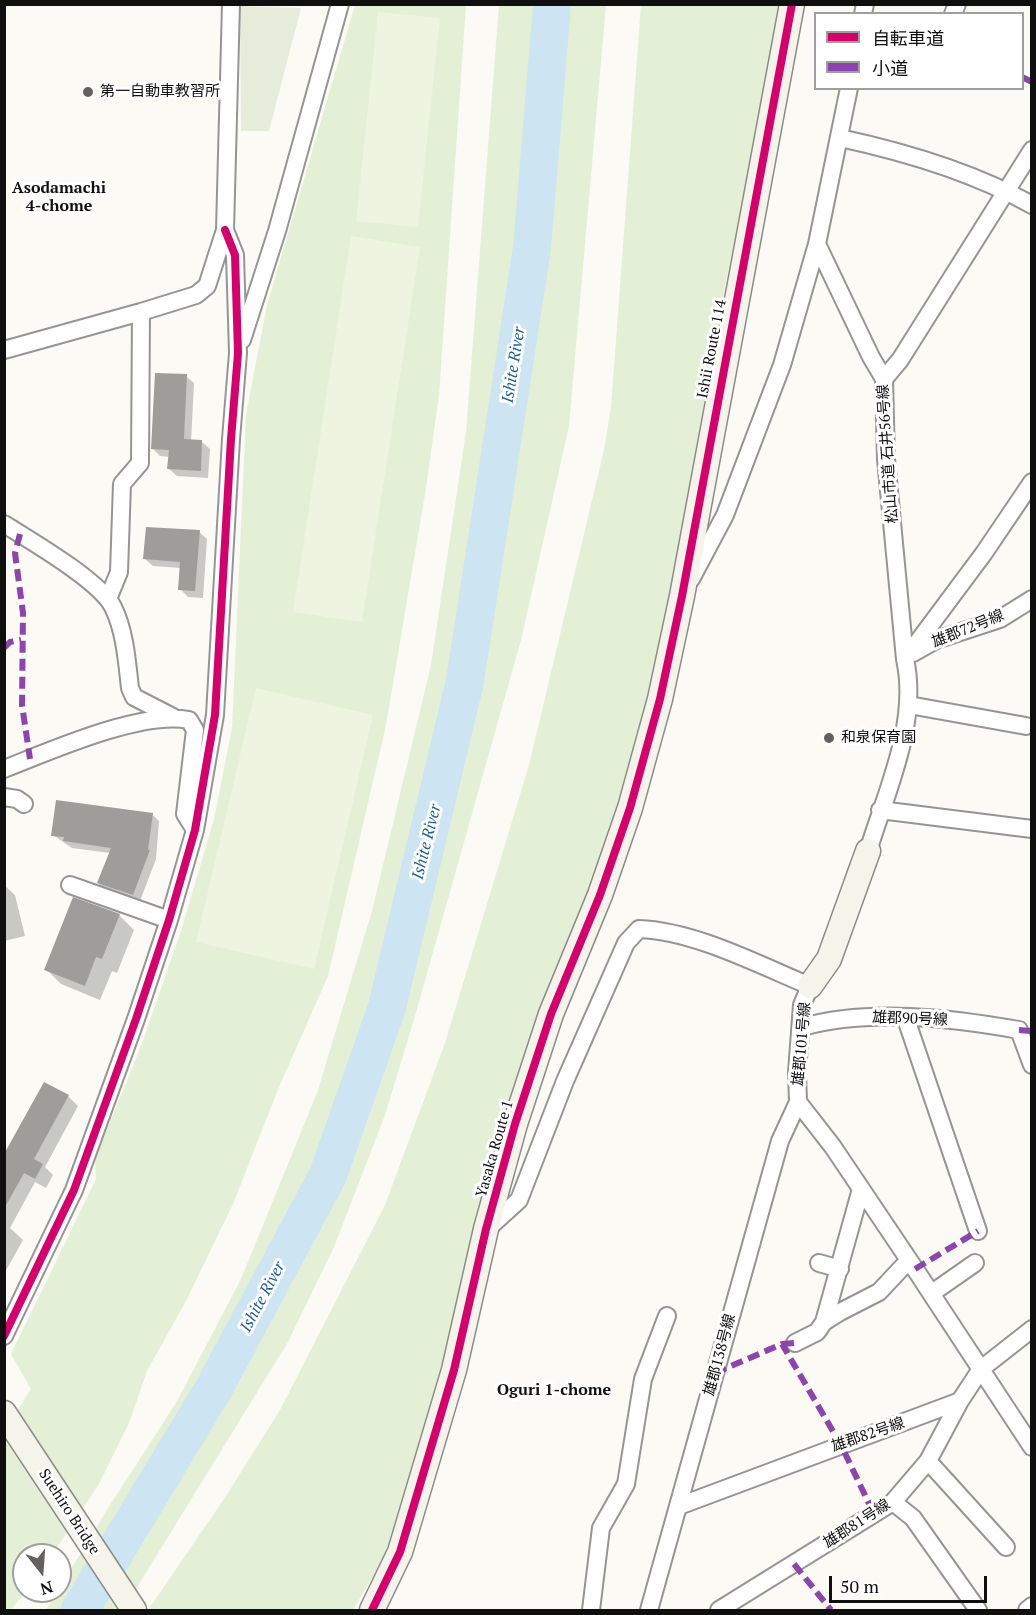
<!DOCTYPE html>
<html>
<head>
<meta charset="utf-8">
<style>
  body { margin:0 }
  #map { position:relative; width:1036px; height:1615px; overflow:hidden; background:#fbfaf5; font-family:"PT Serif","Noto Sans JP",serif }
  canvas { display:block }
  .frame { position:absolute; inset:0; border:6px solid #0f0f0f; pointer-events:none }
  .legend { position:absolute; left:814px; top:12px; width:210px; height:78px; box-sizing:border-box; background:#fff; border:2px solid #9f9f9f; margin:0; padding:8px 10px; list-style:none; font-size:18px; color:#0f0f0f }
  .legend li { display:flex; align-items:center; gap:12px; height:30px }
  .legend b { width:30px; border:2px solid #9f9f9f }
  .north { position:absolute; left:12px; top:1543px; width:60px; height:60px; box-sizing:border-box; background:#fff; border:2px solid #9f9f9f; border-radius:50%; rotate:163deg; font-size:16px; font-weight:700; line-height:24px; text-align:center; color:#0f0f0f }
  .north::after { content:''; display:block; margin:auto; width:21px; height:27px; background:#626160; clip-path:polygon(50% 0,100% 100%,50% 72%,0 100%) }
  .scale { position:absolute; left:829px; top:1576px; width:158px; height:27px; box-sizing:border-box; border:3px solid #0f0f0f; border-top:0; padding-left:8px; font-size:18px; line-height:21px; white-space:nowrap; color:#0f0f0f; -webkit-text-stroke:4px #fff; paint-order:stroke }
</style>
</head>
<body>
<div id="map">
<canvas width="1036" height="1615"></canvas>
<div class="frame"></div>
<ul class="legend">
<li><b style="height:8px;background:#d6006c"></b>自転車道</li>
<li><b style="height:8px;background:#8e44ad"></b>小道</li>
</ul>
<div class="north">N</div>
<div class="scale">50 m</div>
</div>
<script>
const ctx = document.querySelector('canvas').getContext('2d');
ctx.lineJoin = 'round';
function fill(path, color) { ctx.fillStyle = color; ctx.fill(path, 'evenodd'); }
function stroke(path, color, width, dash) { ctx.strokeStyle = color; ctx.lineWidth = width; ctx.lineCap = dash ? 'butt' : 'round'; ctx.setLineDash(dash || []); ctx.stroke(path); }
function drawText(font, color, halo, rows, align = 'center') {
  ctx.font = font + ' "PT Serif","Noto Sans JP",serif'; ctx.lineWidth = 6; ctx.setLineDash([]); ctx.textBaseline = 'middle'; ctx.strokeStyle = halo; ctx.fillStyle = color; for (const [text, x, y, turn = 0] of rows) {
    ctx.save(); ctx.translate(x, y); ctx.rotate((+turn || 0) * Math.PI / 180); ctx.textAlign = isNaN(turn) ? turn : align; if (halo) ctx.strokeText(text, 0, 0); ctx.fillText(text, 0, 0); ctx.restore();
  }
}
const green = new Path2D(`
  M355,5H466L439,395L426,488L386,725L328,976L279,1087L233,1204L186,1301L147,1371L129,1423L99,1484L52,1555H24L26,1591L11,1610H4V1431L31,1389L11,1354L96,1179L95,1159L141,1046L181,931L214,819L232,728L246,415L267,305Z
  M499,5H606L569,426L521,640L415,1016L385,1115L334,1247L288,1342L123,1610H46L110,1505L176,1403L241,1279L317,1093L372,911L431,665L466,432Z
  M641,5H779L756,141L726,281L667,608L644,715L392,1550L378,1568L353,1610H148L226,1496L280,1410L385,1205L445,1043L529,765L604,450L611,407Z`);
const cemetery = new Path2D(`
  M240,6L301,8L269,131H241Z`);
const pitch = new Path2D(`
  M378,12L440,18L418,227L356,221Z
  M351,236L420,247L362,622L293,612Z
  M256,688L373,715L314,969L196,942Z`);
const shadow = new Path2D(`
  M186,376L194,383L191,441L202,442L210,449L208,478L177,476L169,469L170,457L160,456L152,448Z
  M199,532L207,539L203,598L188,597L180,589L181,568L153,566L145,559Z
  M152,814L159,821L156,859L140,901L105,890L98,883L110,853L72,848L53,835Z
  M4,885L15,895L25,936L4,941Z
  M119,915L134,930L117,973L112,971L100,1000L61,984L46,969Z
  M68,1096L78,1106L45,1167L53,1175L46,1188L35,1182L10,1228L23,1240L4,1274V1157Z`);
const river = new Path2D(`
  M80,1610L214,1388L328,1175L387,1007L465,681L532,248L552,4`);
const building = new Path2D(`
  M155,373L187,374L184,439L202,440L201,471L167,469L169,450L151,449Z
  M146,527L200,530L195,591L178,590L180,562L143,559Z
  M56,800L153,813L148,850H150L133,895L97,883L111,848L63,841L64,837L51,836Z
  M73,897L120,914L102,959L96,957L85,986L44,970Z
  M44,1082L69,1095L34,1159L43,1164L35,1179L24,1173L4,1209V1154Z`);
const street = new Path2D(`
  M863,14L865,4
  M953,14L957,4
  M849,88L817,244L871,357L884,379L886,459L905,659C919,722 887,790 868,851
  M840,138C905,152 973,172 1032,205
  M242,340L277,231L340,4
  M4,350L141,312L196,295L207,286L225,230L231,4
  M884,379L900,360L1032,150
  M4,524C31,541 100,581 113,607C125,631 127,662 130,688L134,697L173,717
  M691,579L725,515L782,365L817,244
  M108,599L119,572L122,484L140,463L141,312
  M913,653L936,640L1000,619L1032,599
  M905,659L984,553L1032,482
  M909,705L1026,726
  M4,769C50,751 142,710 189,720L195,730L185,814L195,830
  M4,797L17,799L24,804
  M880,810L1032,829
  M70,885L169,920
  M906,1019L978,1231
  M802,1027C869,1008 951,1018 1019,1030L1032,1065
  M487,1229L519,1200L565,1081L626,943L639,929C695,931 759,965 810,986L802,1005L797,1072L798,1102L833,1147L915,1269L1032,1447
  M819,1263L840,1269
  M932,1293L975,1263
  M824,1322L861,1189
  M4,1336L74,1190L136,1019L169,920L195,830L215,715L231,439L238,353L235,255L225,230
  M795,1343L817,1332L824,1322L840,1312L879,1292L909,1260
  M928,1461L1006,1547
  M893,1502L913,1518L978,1610
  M679,1506L960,1401L981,1369L1032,1329
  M591,1610L601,1528L626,1484L643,1379L667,1316
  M649,1610L780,1141L798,1102
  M719,1610L893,1502L928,1461L960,1401
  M1027,1610L1032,1606`);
const secondary = new Path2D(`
  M810,986L829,959L868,851
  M4,1413L134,1610
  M372,1610L400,1552L454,1370L486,1229L515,1124L551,1014L600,895L630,808L660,699L682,596L792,4`);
const quiet = new Path2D(`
  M1022,77L1032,82
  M20,534L15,553L23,613L22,705L30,759
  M4,648L10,642L21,640
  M1019,1030L1032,1031
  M915,1269L978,1231
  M782,1344L795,1343
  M715,1373L782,1344L841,1445L874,1514
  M794,1564L831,1610`);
const cycleway = new Path2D(`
  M4,1336L74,1190L136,1019L169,920L195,830L215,715L231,439L238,353L235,255L225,230
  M372,1610L400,1552L454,1370L486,1229L515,1124L551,1014L600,895L630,808L660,699L682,596L792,4`);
const markers = [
  [88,92,6,"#626160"],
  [829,738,6,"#626160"]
];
const poiNames = [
  ["第一自動車教習所",100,92],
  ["和泉保育園",841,738]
];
const streetNames = [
  ["Ishii Route 114",712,349,-79],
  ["松山市道 石井56号線",888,454,-94],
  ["雄郡72号線",968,629,-22],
  ["雄郡90号線",910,1019,2],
  ["雄郡101号線",802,1044,-85],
  ["Yasaka Route 1",495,1149,-74],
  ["雄郡138号線",720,1355,-75],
  ["雄郡82号線",868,1435,-19],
  ["Suehiro Bridge",69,1512,57],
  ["雄郡81号線",857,1524,-33]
];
const neighbourhoodNames = [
  ["Asodamachi",59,188],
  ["4-chome",59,206],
  ["Oguri 1-chome",554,1390]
];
const waterNames = [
  ["Ishite River",514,365,-81],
  ["Ishite River",427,842,-76],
  ["Ishite River",263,1297,-62]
];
fill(green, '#e3f0d6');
fill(cemetery, '#e6ecda');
fill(pitch, '#edf4e0');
fill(shadow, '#0003');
stroke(river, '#cde4f3', 38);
fill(building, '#9f9d9a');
stroke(street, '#959593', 20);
stroke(secondary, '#8c8b89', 27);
stroke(street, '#fefefe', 16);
stroke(secondary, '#f5f4eb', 24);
stroke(quiet, '#8e44ad', 6, [12, 6]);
stroke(cycleway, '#d6006c', 8);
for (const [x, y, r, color] of markers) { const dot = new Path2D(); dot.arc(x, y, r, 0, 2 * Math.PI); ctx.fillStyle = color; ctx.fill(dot); stroke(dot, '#fff', 2); }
drawText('15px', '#0f0f0f', '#fff', poiNames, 'left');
drawText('15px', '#0f0f0f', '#fff', streetNames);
drawText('bold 16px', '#0f0f0f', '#fff', neighbourhoodNames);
drawText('italic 16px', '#205d99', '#fff', waterNames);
</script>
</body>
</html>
